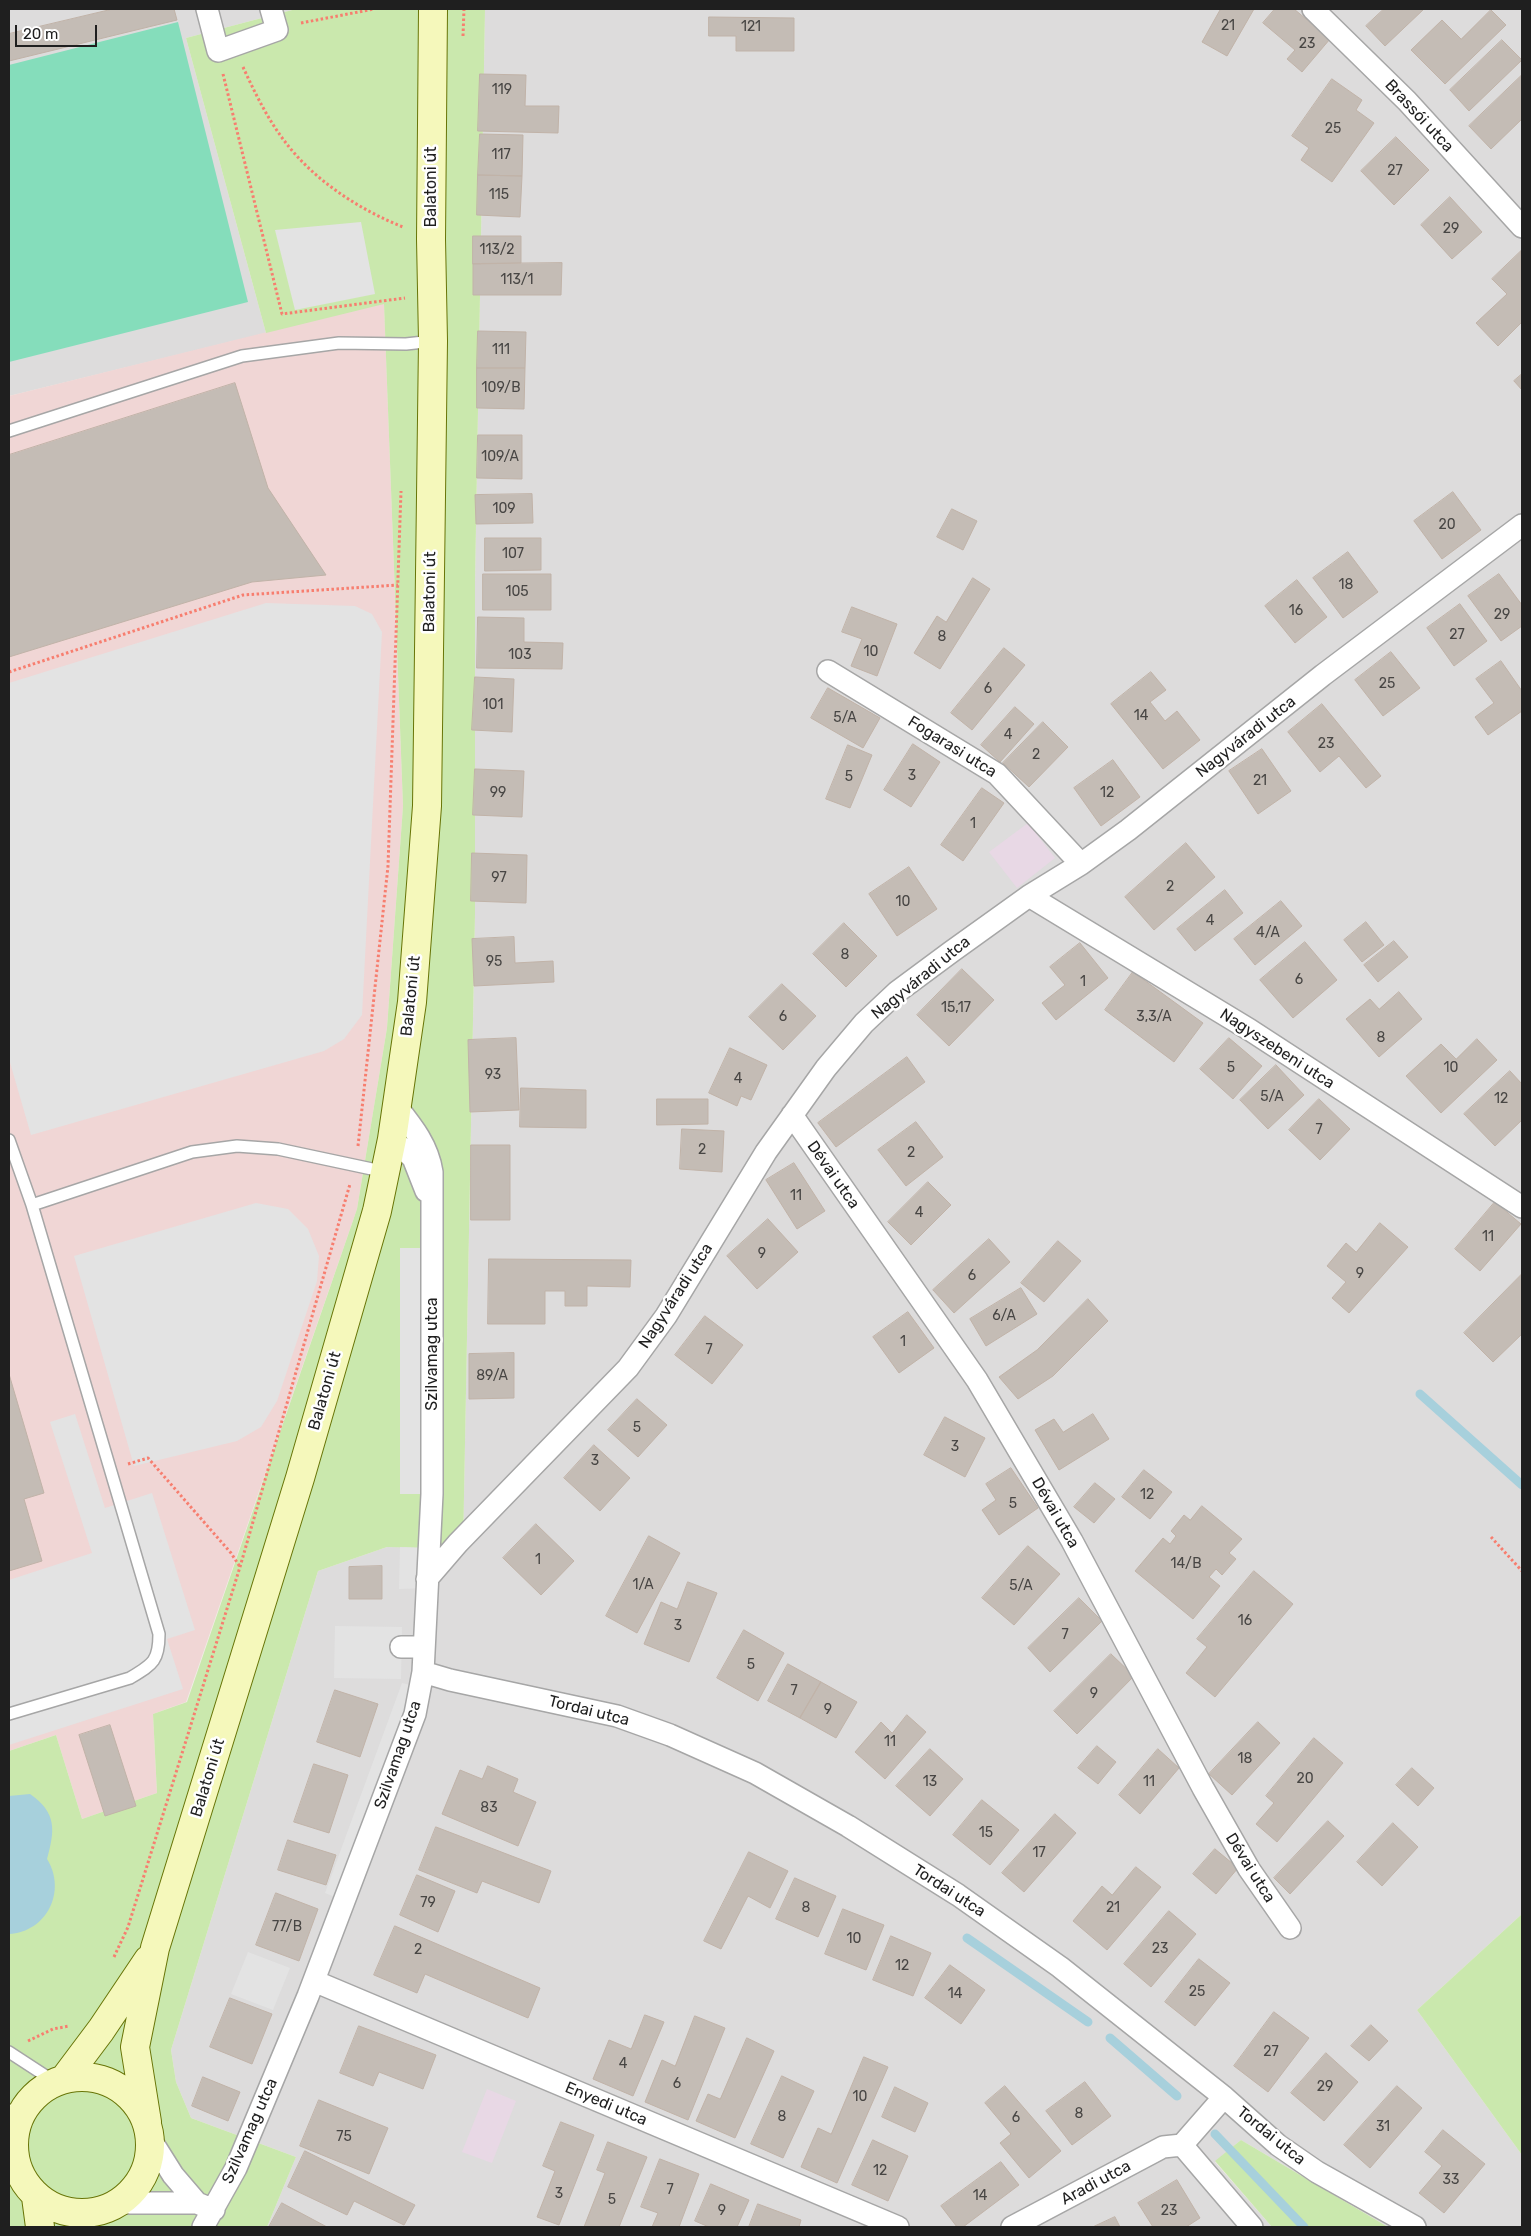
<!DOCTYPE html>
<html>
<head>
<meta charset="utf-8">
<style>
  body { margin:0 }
  #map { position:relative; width:1531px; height:2236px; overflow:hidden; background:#f0ece5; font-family:Rubik,sans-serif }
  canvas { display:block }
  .frame { position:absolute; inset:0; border:10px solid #1f1f1f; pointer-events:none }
  .scale { position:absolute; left:15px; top:25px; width:82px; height:22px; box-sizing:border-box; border:2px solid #1f1f1f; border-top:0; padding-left:6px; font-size:15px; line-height:18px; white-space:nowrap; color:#1f1f1f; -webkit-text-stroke:4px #fff; paint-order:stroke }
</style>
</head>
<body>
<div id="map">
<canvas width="1531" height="2236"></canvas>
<div class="frame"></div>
<div class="scale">20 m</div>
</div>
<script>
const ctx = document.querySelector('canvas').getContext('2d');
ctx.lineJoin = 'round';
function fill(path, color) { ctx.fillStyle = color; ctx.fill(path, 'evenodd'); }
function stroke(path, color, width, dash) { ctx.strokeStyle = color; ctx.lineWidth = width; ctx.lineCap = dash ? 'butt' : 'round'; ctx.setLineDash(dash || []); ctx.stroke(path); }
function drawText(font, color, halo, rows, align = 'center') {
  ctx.font = font + ' Rubik,sans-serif'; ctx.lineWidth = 5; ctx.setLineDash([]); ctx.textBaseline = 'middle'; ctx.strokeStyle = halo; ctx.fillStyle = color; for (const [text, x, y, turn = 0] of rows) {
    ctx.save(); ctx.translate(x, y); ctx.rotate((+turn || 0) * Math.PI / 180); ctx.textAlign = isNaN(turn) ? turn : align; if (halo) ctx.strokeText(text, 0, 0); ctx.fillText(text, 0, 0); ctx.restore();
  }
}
const residential = new Path2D(`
  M9,9H296L186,38L266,333L9,396Z
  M485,9H1522V1914L1417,2010L1522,2155V2227H1388L1241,2140L1215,2162L1272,2227H267L296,2157L191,2118L176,2082L171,2050L318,1571L387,1547L463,1548L475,914V582Z`);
const commercial = new Path2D(`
  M384,303L403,806L387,1028L357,1209L186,1702L153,1714L157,1793L82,1819L56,1735L9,1751V396Z`);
const industrial = new Path2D(`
  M1028,823L1055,858L1017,888L989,852Z
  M487,2089L516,2101L492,2163L462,2152Z`);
const grass = new Path2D(`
  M296,9H485L475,582V914L463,1549L387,1547L318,1571L171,2050L176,2082L191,2118L296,2157L267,2227H9V1751L56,1735L82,1819L157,1793L153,1714L187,1702L357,1209L387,1028L403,806L384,304L266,333L186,38Z
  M1522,1914V2155L1417,2010Z
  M1241,2140L1388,2227H1272L1215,2161Z`);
const pitch = new Path2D(`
  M178,22L248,302L9,362V65Z`);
const parking = new Path2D(`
  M361,222L375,294L295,310L275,230Z
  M266,603L355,606L372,614L382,632L362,1015L344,1039L324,1051L31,1135L9,1059V683Z
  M256,1203L288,1209L308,1229L319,1256L317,1281L277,1401L261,1427L237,1441L134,1466L74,1256Z
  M400,1248H432V1494H400Z
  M75,1414L105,1508L152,1493L195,1630L167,1639L183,1689L9,1745V1580L92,1553L50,1422Z
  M400,1547L429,1548L426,1588L399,1589Z
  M335,1626L402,1627L401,1679L334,1678Z
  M402,1683L420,1687L345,1901L325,1893Z
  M248,1952L290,1968L273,2010L231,1994Z`);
const water = new Path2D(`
  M30,1794C57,1813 55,1830 47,1859C67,1891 47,1932 9,1934V1796Z`);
const stream = new Path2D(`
  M1420,1394L1522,1485
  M967,1938L1088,2022
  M1110,2038L1177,2096
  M1215,2134L1304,2227`);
const building = new Path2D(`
  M113,9H174L177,20L9,61V34Z
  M1218,9H1254L1227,56L1202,42L1220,10Z
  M1275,9H1294L1330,39L1302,72L1287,59L1295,50L1263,23Z
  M1384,9H1424L1385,46L1366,26Z
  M1491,10L1506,25L1445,84L1411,50L1442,20L1461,39Z
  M709,17L794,18V51H736V36H709Z
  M1502,40L1522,60L1469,111L1450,90Z
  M480,74L526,75L525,106H559L558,133L478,131Z
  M1522,75V119L1491,149L1469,126Z
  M1332,79L1362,100L1356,110L1374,123L1332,182L1301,160L1309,148L1292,136Z
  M480,134L523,135L522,176L478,175Z
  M1396,137L1429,170L1394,205L1361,171Z
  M478,175L522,176L520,217L477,215Z
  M1450,197L1482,232L1452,259L1421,225Z
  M473,236H521V263L473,264Z
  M1521,251L1522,322L1498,346L1476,323L1507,294L1492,279Z
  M562,263L561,295H473V264Z
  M478,331L526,332L525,368H477Z
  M477,368H525L524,409L477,408Z
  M1522,374V390L1514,381Z
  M235,383L268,488L326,575L252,582L9,657V455Z
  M478,435H522V479L477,478Z
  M1453,492L1481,530L1442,559L1414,521Z
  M532,494L533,523L476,524L475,495Z
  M952,509L977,521L963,550L937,537Z
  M485,538H541V570L485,571Z
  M1348,552L1378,592L1343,618L1313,578Z
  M483,574H551V610H483Z
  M1499,574L1522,605V626L1501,641L1468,596Z
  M973,578L990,589L940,669L914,653L937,616L946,622Z
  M1297,580L1327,617L1295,643L1265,606Z
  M1460,604L1487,641L1454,666L1427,628Z
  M852,607L897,624L877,676L851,666L862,639L842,632Z
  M478,617L524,618V642L563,643L562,669L477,668Z
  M1004,648L1025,665L972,730L951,713Z
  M1391,652L1420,688L1383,716L1355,680Z
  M1501,661L1522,691V711L1488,735L1475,717L1494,703L1476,679Z
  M1151,672L1166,690L1150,702L1165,721L1177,711L1200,740L1163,769L1111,704Z
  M475,677L514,679L512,732L472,730Z
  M828,688L880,718L863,748L811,718Z
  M1322,704L1381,776L1366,788L1339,756L1320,772L1288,732Z
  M1015,707L1034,724L1000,762L981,745Z
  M1043,722L1068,747L1029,787L1003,763Z
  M913,744L940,762L911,807L884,790Z
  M848,745L872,755L850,808L826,799Z
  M1262,749L1291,791L1258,814L1229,771Z
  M1113,760L1140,797L1101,826L1074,788Z
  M475,769L524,771L522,817L473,815Z
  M982,788L1004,803L963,861L941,845Z
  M1186,843L1215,877L1154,930L1125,897Z
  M472,853L527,855L526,903L471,901Z
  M909,867L937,909L897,936L869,894Z
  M1225,890L1243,913L1195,951L1177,929Z
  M1281,901L1302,926L1255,965L1234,939Z
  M1366,922L1384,945L1362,962L1344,940Z
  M844,923L877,956L846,987L813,954Z
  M514,937L515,963L553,961L554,982L474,986L472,939Z
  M1394,941L1408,957L1378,982L1364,965Z
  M1305,942L1337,980L1293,1018L1260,980Z
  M1080,943L1108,978L1056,1020L1042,1003L1065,985L1050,967Z
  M962,969L994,1000L949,1046L917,1015Z
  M1133,972L1203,1023L1174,1062L1105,1010Z
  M782,984L816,1016L783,1050L749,1017Z
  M1399,992L1422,1019L1379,1057L1346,1019L1370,999L1379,1009Z
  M516,1038L519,1110L470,1112L468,1040Z
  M1229,1038L1262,1066L1233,1099L1200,1069Z
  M1477,1039L1497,1060L1441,1113L1406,1076L1441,1044L1456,1059Z
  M730,1048L767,1065L751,1100L741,1096L737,1106L709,1093Z
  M907,1057L925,1082L836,1147L818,1123Z
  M1276,1065L1304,1095L1268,1129L1240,1100Z
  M1510,1071L1522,1084V1120L1495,1146L1464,1114Z
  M521,1088L586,1090V1128L520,1127Z
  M657,1099H708V1124L657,1125Z
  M1319,1099L1350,1129L1320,1160L1289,1130Z
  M916,1122L943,1157L906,1186L878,1150Z
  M682,1129L724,1131L722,1172L680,1169Z
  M471,1145H510V1220H471Z
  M794,1163L825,1211L797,1229L766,1180Z
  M928,1182L951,1205L911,1245L888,1222Z
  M1495,1202L1521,1224L1480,1271L1455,1249Z
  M768,1219L798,1252L757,1289L727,1256Z
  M1380,1223L1408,1247L1349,1313L1332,1298L1346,1282L1327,1266L1346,1243L1356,1252Z
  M989,1239L1010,1262L954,1313L933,1290Z
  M1058,1241L1081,1261L1044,1302L1021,1283Z
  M489,1259L631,1260L630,1287L587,1286V1306H565V1291H545V1324H488Z
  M1522,1274V1334L1493,1362L1464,1333Z
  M1021,1288L1037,1314L986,1346L970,1319Z
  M1088,1299L1108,1321L1053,1376L1018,1399L999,1377L1037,1350Z
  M908,1312L934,1348L899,1373L873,1337Z
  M705,1316L743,1345L712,1384L675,1355Z
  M514,1353V1398L469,1399V1354Z
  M9,1374L44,1493L24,1499L42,1561L9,1571Z
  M637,1399L667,1425L638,1457L608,1430Z
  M1093,1414L1109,1439L1059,1470L1035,1430L1054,1419L1063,1432Z
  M945,1417L985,1438L965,1477L924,1455Z
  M594,1445L630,1478L600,1511L564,1478Z
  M1011,1468L1038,1508L999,1535L982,1510L996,1500L986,1484Z
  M1144,1470L1172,1492L1150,1519L1122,1497Z
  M1095,1483L1115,1499L1094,1523L1074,1507Z
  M1202,1506L1242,1539L1229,1553L1236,1559L1222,1575L1216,1569L1209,1577L1220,1586L1193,1619L1135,1571L1163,1538L1170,1544L1176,1536L1171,1531L1184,1515L1190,1520Z
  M536,1524L574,1561L541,1595L503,1558Z
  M649,1536L680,1553L637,1633L606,1616Z
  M1028,1546L1060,1574L1014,1625L982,1598Z
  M382,1566V1599H349V1567Z
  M1254,1571L1293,1604L1215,1697L1186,1673L1207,1647L1197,1639Z
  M688,1582L717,1593L689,1662L644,1644L661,1602L677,1609Z
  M1079,1598L1102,1621L1050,1672L1028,1648Z
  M744,1630L784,1653L758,1701L717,1678Z
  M1111,1654L1134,1676L1077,1734L1054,1711Z
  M788,1664L821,1682L800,1718L768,1701Z
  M821,1682L857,1702L836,1738L800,1718Z
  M335,1690L378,1704L360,1757L317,1742Z
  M907,1715L926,1732L885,1779L855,1752L881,1722L892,1733Z
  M1258,1722L1280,1743L1232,1795L1209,1774Z
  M110,1725L136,1806L105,1816L79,1735Z
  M1314,1738L1343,1763L1277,1842L1256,1824L1274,1803L1266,1796Z
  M1097,1746L1116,1762L1098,1784L1078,1768Z
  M930,1749L963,1779L930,1816L896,1786Z
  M1158,1749L1179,1768L1140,1814L1119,1795Z
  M314,1764L348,1775L329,1833L294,1822Z
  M488,1766L518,1779L513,1792L536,1802L518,1846L442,1814L460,1770L482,1779Z
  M1412,1768L1434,1788L1418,1806L1396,1785Z
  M982,1800L1019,1830L990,1865L953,1835Z
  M1055,1814L1076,1833L1024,1892L1002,1873Z
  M1328,1821L1344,1836L1290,1894L1274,1878Z
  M1393,1823L1418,1847L1382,1886L1357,1862Z
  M436,1827L551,1871L539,1903L482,1881L477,1893L419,1870Z
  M288,1840L336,1855L326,1885L278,1870Z
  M1215,1849L1238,1868L1216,1894L1193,1874Z
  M749,1852L788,1871L770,1908L748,1896L721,1949L704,1941Z
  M1136,1867L1161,1887L1107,1950L1073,1921L1102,1886L1112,1895Z
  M417,1875L455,1891L438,1932L400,1915Z
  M795,1878L836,1896L818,1937L776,1919Z
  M276,1893L318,1909L299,1961L256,1945Z
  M843,1909L884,1925L866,1970L825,1954Z
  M1169,1911L1196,1934L1151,1987L1124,1964Z
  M395,1926L540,1988L528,2018L425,1974L417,1993L374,1975Z
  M891,1936L931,1953L913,1996L873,1980Z
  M1199,1959L1230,1983L1195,2026L1165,2002Z
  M950,1965L985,1990L961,2024L925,1998Z
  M230,1998L272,2014L252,2064L210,2047Z
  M1274,2012L1309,2038L1268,2092L1234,2066Z
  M645,2015L664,2022L633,2096L593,2079L609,2040L631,2049Z
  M695,2016L725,2028L688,2120L645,2102L662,2060L675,2066Z
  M1371,2025L1388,2041L1369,2061L1351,2046Z
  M359,2026L436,2055L423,2089L379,2072L373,2086L340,2073Z
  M747,2038L774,2051L735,2138L696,2121L708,2094L720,2099Z
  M1326,2053L1358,2082L1324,2121L1291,2093Z
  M864,2057L888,2067L837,2183L801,2167L818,2128L831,2134Z
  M782,2076L814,2091L783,2158L751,2144Z
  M203,2077L240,2092L228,2121L192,2106Z
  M1085,2082L1111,2116L1072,2145L1046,2111Z
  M1005,2086L1061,2151L1029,2178L1000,2143L1011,2134L985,2103Z
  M1397,2086L1422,2108L1370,2168L1344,2145Z
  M895,2087L928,2103L915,2132L882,2117Z
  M319,2100L388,2128L369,2174L300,2146Z
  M561,2122L594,2135L559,2225L537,2217L555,2171L543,2166Z
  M1443,2130L1485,2164L1444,2213L1419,2193L1442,2166L1425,2152Z
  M873,2140L908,2156L888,2201L852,2185Z
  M608,2142L647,2157L619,2227H584L605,2173L597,2170Z
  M305,2151L415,2205L404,2225L354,2201L347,2215L288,2187Z
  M660,2159L699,2174L679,2227H652L658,2213L641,2207Z
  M1001,2162L1019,2185L963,2227H957L941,2206Z
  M1177,2180L1200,2218L1186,2227H1153L1138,2203Z
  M711,2184L749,2200L737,2227H709L695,2221Z
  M282,2203L327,2227H269Z
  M758,2204L801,2220L799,2227H749Z
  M1115,2217L1120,2227H1093Z`);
const path = new Path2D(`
  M301,23L374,9
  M463,36L464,9
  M243,67C255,93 268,120 286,143C315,181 360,210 403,227
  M223,74L282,314L405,298
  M9,672L243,595L398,585
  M358,1146L388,866L401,491
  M128,1464L148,1458L231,1553L240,1567
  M1491,1537L1522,1571
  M114,1957L128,1927L240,1567L350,1184
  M28,2041L53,2029L69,2026`);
const lane = new Path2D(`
  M9,431L242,356L339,343L406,344L433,341
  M9,1140L32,1205L159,1634C159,1661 153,1664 130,1678L9,1714
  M32,1205L192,1152L237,1146L278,1149L386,1172
  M9,2052L55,2082
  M9,2110L17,2122`);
const street = new Path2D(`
  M207,9L218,51L277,30L271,9
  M1313,9L1407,101L1522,227
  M828,671L997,774L1081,864
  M1029,896L1250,1030L1522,1207
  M792,1115L977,1380L1072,1541L1203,1788L1249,1869L1290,1928
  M392,1139L413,1158L426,1191
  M427,1579L458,1543L628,1368L666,1316L766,1152L826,1068L864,1023L897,992L951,952L1029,896L1081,864L1128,830L1323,675L1522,525
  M401,1647H423
  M423,1672L450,1680L617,1716L670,1735L755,1773L848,1826L958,1895L1060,1967L1224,2097L1278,2145L1317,2172L1415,2227
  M314,1981L898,2227
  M151,2140L173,2175L197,2203
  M1182,2145L1252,2227
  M120,2203H197L214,2210
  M203,2227L236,2168L308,1996L415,1714L423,1672L432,1494V1172C428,1146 413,1127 397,1107
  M1012,2227L1163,2147L1182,2145L1224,2097`);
const secondary = new Path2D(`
  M14 2145a68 68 0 1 1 136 0a68 68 0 1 1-136 0Z
  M65,2078L101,2030L148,1960
  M147,2122L135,2047L155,1948L300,1478L377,1211L392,1139L412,1002L427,806L433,341L431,239L433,9
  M36,2197L40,2227`);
const numberNames = [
  ["21",1228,26],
  ["121",751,27],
  ["23",1307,44],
  ["119",502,90],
  ["25",1333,129],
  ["117",501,155],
  ["27",1395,171],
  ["115",499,195],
  ["29",1451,229],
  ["113/2",497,250],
  ["113/1",517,280],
  ["111",501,350],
  ["109/B",501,388],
  ["109/A",500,457],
  ["109",504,509],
  ["20",1447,525],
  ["107",513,554],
  ["18",1346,585],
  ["105",517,592],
  ["16",1296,611],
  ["29",1502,615],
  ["27",1457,635],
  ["8",942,637],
  ["10",871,652],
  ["103",520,655],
  ["25",1387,684],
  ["6",988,689],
  ["101",493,705],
  ["14",1141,716],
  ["5/A",845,718],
  ["4",1008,735],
  ["23",1326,744],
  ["2",1036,755],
  ["3",912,776],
  ["5",849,777],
  ["21",1260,781],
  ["99",498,793],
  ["12",1107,793],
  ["1",973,824],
  ["97",499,878],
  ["2",1170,887],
  ["10",903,902],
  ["4",1210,921],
  ["4/A",1268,933],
  ["8",845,955],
  ["95",494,962],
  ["6",1299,980],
  ["1",1083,982],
  ["15,17",956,1008],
  ["6",783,1017],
  ["3,3/A",1154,1017],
  ["8",1381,1038],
  ["5",1231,1068],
  ["10",1451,1068],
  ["93",493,1075],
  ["4",738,1079],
  ["5/A",1272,1097],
  ["12",1501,1099],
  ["7",1319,1130],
  ["2",702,1150],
  ["2",911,1153],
  ["11",796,1196],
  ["4",919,1213],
  ["11",1488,1237],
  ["9",762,1254],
  ["9",1360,1274],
  ["6",972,1276],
  ["6/A",1004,1316],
  ["1",903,1342],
  ["7",709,1350],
  ["89/A",492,1376],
  ["5",637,1428],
  ["3",955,1447],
  ["3",595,1461],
  ["12",1147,1495],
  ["5",1013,1504],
  ["1",538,1560],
  ["14/B",1186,1564],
  ["1/A",643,1585],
  ["5/A",1021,1586],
  ["16",1245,1621],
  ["3",678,1626],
  ["7",1065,1635],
  ["5",751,1665],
  ["7",794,1691],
  ["9",1094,1694],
  ["9",828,1710],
  ["11",890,1742],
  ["18",1245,1759],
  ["20",1305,1779],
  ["13",930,1782],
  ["11",1149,1782],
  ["83",489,1808],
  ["15",986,1833],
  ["17",1039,1853],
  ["79",428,1903],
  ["8",806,1908],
  ["21",1113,1908],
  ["77/B",287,1927],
  ["10",854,1939],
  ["23",1160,1949],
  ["2",418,1950],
  ["12",902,1966],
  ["25",1197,1992],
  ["14",955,1994],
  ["27",1271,2052],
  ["4",623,2064],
  ["6",677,2084],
  ["29",1325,2087],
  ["10",860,2097],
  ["8",1079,2114],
  ["8",782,2117],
  ["6",1016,2118],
  ["31",1383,2127],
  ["75",344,2137],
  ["12",880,2171],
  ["33",1451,2180],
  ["7",670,2190],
  ["3",559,2194],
  ["14",980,2196],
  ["5",612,2200],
  ["9",722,2211],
  ["23",1169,2211]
];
const streetNames = [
  ["Brassói utca",1419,116,47],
  ["Balatoni út",431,187,-90],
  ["Balatoni út",430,592,-89],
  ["Nagyváradi utca",1246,737,-38],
  ["Fogarasi utca",952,747,32],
  ["Nagyváradi utca",921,978,-39],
  ["Balatoni út",411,996,-84],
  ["Nagyszebeni utca",1277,1049,33],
  ["Dévai utca",833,1175,55],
  ["Nagyváradi utca",676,1296,-57],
  ["Szilvamag utca",432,1354,-90],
  ["Balatoni út",325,1391,-74],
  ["Dévai utca",1055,1513,60],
  ["Tordai utca",589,1711,14],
  ["Szilvamag utca",398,1755,-71],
  ["Balatoni út",208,1778,-73],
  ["Dévai utca",1250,1868,58],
  ["Tordai utca",949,1891,33],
  ["Enyedi utca",606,2104,23],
  ["Szilvamag utca",250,2131,-66],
  ["Tordai utca",1271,2136,39],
  ["Aradi utca",1096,2183,-28]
];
fill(residential, '#dddcdc');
fill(commercial, '#f0d6d5');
fill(industrial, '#e8d8e5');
fill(grass, '#cae8ad');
fill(pitch, '#85ddbb');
fill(parking, '#e3e3e3');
fill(water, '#a7d0dc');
stroke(stream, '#a7d0dc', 9);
fill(building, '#c4bcb5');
stroke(building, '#c1b3a8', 1);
stroke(lane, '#a6a6a6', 14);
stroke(street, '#a6a6a6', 24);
stroke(secondary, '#687507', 30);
stroke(path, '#f77e6f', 3, [2.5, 2.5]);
stroke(lane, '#fff', 11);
stroke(street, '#fff', 21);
stroke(secondary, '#f5f8bb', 28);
drawText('14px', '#484644', null, numberNames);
drawText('16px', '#1f1f1f', '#fff', streetNames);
</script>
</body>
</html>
